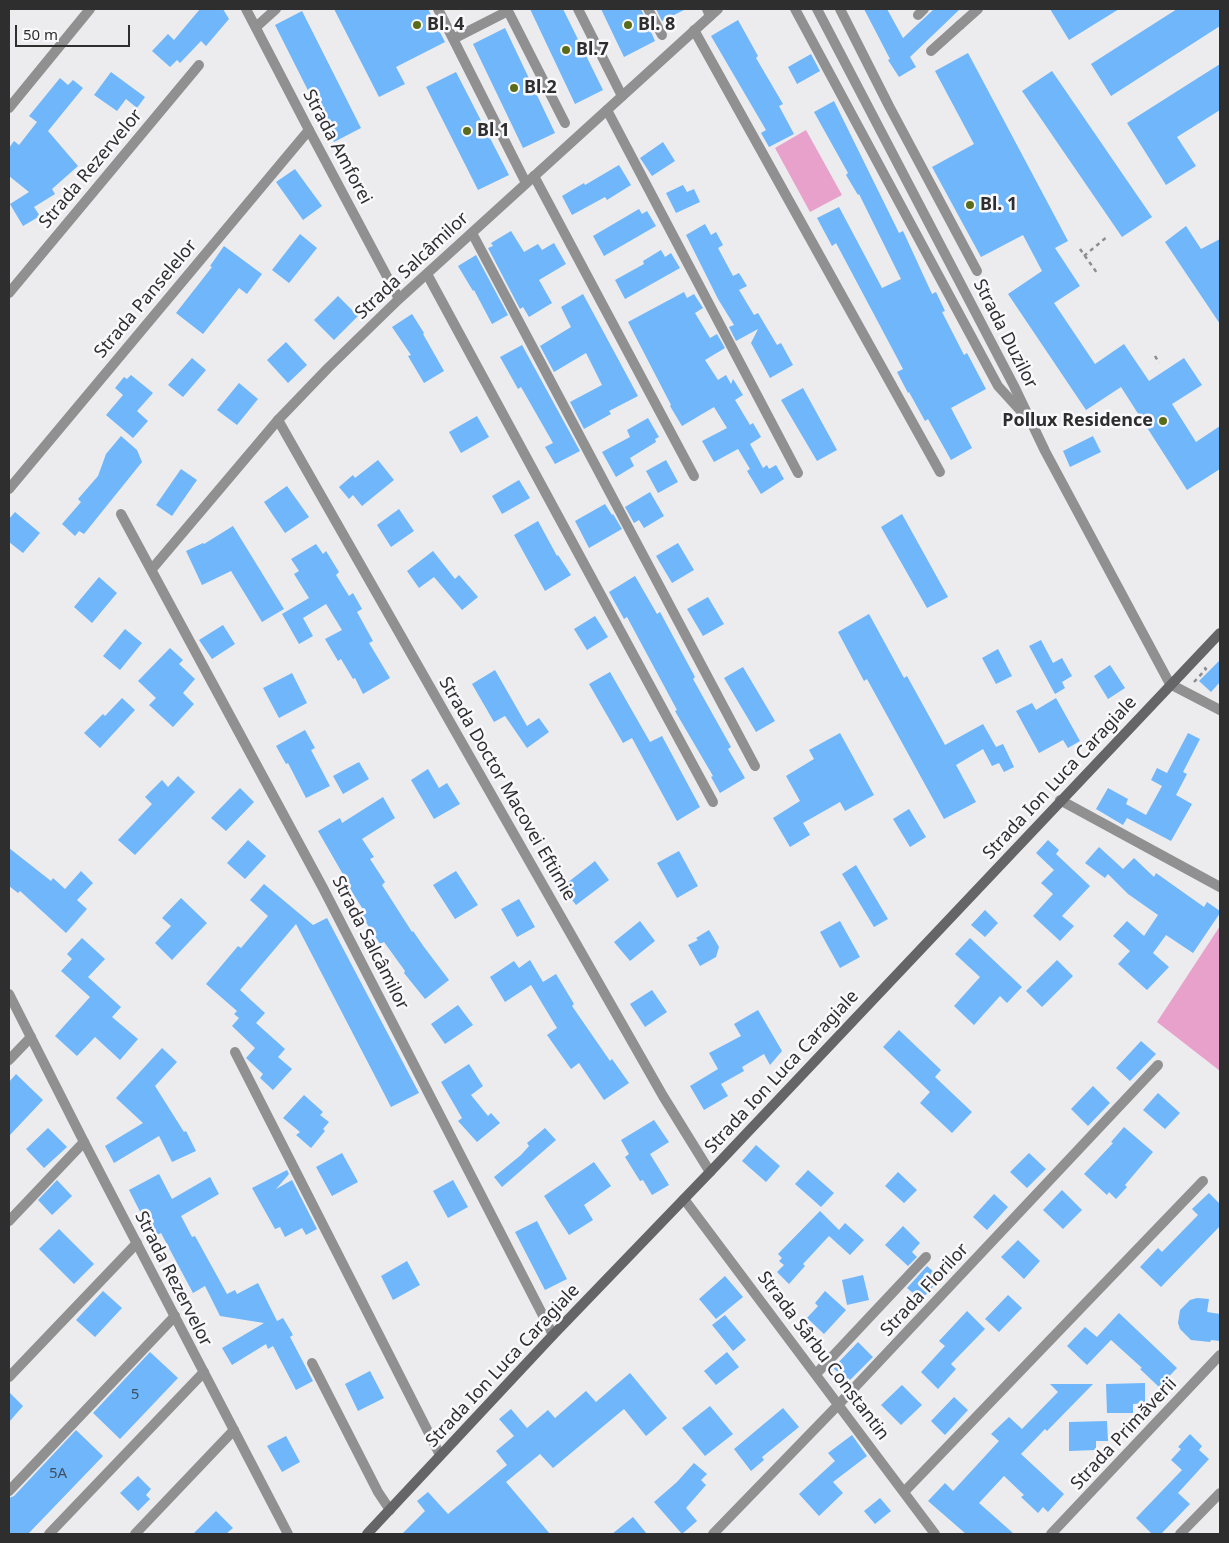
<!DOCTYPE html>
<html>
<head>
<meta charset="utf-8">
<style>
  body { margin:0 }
  #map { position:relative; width:1229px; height:1543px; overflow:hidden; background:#ececef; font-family:"Noto Sans",sans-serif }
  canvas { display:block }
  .frame { position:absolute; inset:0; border:10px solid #2e2e2f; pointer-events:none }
  .scale { position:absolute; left:15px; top:25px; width:115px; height:22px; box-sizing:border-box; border:2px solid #2e2e2f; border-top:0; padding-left:6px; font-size:15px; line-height:18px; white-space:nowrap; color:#2e2e2f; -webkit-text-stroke:4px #f9f9fd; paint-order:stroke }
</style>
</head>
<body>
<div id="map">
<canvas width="1229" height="1543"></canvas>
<div class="frame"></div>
<div class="scale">50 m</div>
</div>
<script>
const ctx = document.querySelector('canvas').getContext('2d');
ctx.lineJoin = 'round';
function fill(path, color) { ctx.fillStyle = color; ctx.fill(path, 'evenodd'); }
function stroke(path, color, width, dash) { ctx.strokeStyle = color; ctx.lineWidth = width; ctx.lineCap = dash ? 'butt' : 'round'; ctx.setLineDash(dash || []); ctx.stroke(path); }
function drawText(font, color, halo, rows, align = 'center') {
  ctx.font = font + ' "Noto Sans",sans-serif'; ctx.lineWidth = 5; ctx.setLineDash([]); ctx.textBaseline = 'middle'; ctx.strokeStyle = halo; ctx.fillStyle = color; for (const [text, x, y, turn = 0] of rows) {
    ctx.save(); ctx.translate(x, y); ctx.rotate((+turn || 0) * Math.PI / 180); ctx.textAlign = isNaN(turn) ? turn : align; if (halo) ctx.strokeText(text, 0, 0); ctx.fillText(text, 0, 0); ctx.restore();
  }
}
const green = new Path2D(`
  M806,130L842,195L810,212L775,148Z
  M1220,926V1071L1157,1022Z`);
const building = new Path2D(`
  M200,9H223L229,19L206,46L201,41L180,63L177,60L170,67L152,51L168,34L174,40Z
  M334,9H428L445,42L396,67L405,84L379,97Z
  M530,9H563L603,90L575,104Z
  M601,9H641L655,41L624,57Z
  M656,9H686L662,21Z
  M864,9H887L903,38L934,9H960L910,57L916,67L899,77L888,60L890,59Z
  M1050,9H1119L1069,40Z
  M1177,9H1220V26L1111,96L1091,64Z
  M302,11L361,128L334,142L275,25Z
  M738,20L758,56L756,58L783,104L779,106L794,134L769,147L761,133L766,130L711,36Z
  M505,28L555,133L523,148L473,44Z
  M968,53L1068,241L1055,248L1080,286L1054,303L1095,364L1124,344L1149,381L1184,358L1202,385L1172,404L1196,442L1220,426V469L1187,490L1121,387L1086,410L1008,294L1042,271L1023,235L981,257L932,167L974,144L935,71Z
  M811,54L820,71L797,84L788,67Z
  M1220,64V110L1177,137L1196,166L1166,185L1127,123Z
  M1052,71L1152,217L1122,237L1022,91Z
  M111,72L145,97L137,108L126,99L117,111L94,95Z
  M456,72L509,175L478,190L426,87Z
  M60,78L68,85L73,80L83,88L48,131L78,166L52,189L55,194L34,207L40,216L23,226L10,204L29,192L9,176V148L14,141L19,145L37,122L29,116Z
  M834,101L899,233L903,231L932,294L936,292L945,311L942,312L964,355L967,353L986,389L951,408L972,448L951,460L928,419L925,421L909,392L908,393L897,372L903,369L836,243L832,246L817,218L839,207L882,288L901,279L859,194L858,195L846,175L848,173L814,112Z
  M663,142L675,161L652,176L640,158Z
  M619,165L631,185L607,200L605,197L572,215L562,196L584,183L585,185Z
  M295,169L322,206L303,220L276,182Z
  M683,185L687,192L694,189L700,202L676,213L666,193Z
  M639,209L642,214L647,211L656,226L604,256L593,236Z
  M705,224L711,235L716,232L723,245L718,248L733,276L739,273L747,286L739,290L754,315L758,313L777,345L781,343L793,365L770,378L751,343L758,329L736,341L729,327L734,325L718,299L686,235Z
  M1186,226L1201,249L1220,239V324L1165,242Z
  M511,231L524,252L538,244L542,250L554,243L566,264L539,280L552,303L529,317L523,307L520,309L488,248L493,246L491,243Z
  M300,234L317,248L289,283L272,270Z
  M224,246L262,274L247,294L239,288L203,334L176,313L212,267L210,266Z
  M661,250L665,257L671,253L680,268L625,299L615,280L644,264L643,261Z
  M476,255L508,315L492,324L474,290L473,291L458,266Z
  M684,292L687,298L694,294L703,308L695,313L710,338L717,334L725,348L705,360L718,380L726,375L731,384L733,379L743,395L735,400L750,425L753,423L761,437L750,444L763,468L767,465L769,469L776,465L784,479L761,494L747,471L750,469L738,449L714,462L702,441L727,428L714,407L682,426L670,406L671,405L628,322Z
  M583,294L638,396L609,411L611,414L584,429L570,402L602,385L586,353L554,372L540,346L571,327L561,307Z
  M338,296L358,316L334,340L314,320Z
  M412,314L424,333L423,334L444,371L424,383L408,356L411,355L392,327Z
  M286,342L307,365L288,383L267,360Z
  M522,345L580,451L555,464L545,447L553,443L521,387L518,389L500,357Z
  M192,358L206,370L183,397L168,385Z
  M131,375L153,393L137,411L148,421L133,438L106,415L123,395L115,388L124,377L127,379Z
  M239,383L258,399L237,425L217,410Z
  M803,388L837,450L817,461L781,400Z
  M477,416L489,437L461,453L449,432Z
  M648,418L659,437L655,439L656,442L630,458L634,466L616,477L602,452L630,437L627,430Z
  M121,436L137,450L142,462L84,534L79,531L75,536L62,524L81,502L78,499L98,476L106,454Z
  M1093,436L1101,452L1070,467L1063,451Z
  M378,460L394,480L362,506L353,495L349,499L339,487L353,475L355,478Z
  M666,460L678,482L658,493L646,471Z
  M181,469L197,480L172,516L156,505Z
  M519,480L530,498L502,514L492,496Z
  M287,486L309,517L285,533L264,502Z
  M650,492L664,516L644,528L639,520L634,523L625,507Z
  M605,504L612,515L613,514L622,529L589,548L575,521Z
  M399,509L414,531L391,547L377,525Z
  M15,512L40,533L23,553L9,542V519Z
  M902,514L948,597L927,608L881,527Z
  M538,521L557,556L558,555L571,575L545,591L514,535Z
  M233,526L284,609L262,622L231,571L202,585L186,551L203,543L204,544Z
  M678,543L694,570L672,583L656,556Z
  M316,544L323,554L326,551L339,572L336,575L349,596L353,593L362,609L357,612L373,641L369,643L390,678L363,694L355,678L353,679L341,659L338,661L325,639L342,630L326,604L303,618L313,636L299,644L282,614L309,598L294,574L299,571L291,559Z
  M433,551L455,579L459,575L478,597L462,610L434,577L419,588L407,571Z
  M635,576L657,614L660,612L695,677L693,679L731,747L728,749L745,778L720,793L711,777L713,776L675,711L677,710L627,617L624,619L609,592Z
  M99,577L117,593L92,623L74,607Z
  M708,597L724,624L703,636L687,609Z
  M869,614L904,678L907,676L945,745L983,724L996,747L1003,744L1014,767L1004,772L999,763L992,766L983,749L956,765L976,802L944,819L867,679L864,681L838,632Z
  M595,616L608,637L587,650L574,629Z
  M223,625L235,644L212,659L199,640Z
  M125,629L142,643L120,670L103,656Z
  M1041,640L1053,663L1062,658L1072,676L1062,682L1065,688L1055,694L1029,646Z
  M170,648L183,660L179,664L195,679L183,693L194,704L173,727L149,705L156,698L138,681Z
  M998,649L1012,676L996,684L982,658Z
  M1220,660V682L1211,692L1199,681Z
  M1110,665L1125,688L1108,699L1094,676Z
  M743,667L775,721L756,732L724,678Z
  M495,670L527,726L539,718L549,732L527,748L505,716L494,722L472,684Z
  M610,672L650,742L662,736L700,807L677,821L632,738L623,743L589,684Z
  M292,673L307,703L279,718L263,688Z
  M122,698L135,710L100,748L84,733L103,714L105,716Z
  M1056,698L1080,741L1068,748L1063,740L1039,753L1016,711L1032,703L1036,710Z
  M305,730L315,748L311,750L330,786L306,798L288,763L286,764L276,746Z
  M840,733L874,795L845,811L840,802L803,823L810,835L790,847L773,818L800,801L786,776L814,759L809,750Z
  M1188,733L1200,739L1183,772L1187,774L1176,795L1192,804L1171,841L1127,818L1123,825L1096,809L1108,788L1128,799L1126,804L1146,815L1162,786L1151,780L1157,768L1167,773Z
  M359,762L369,779L343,794L333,776Z
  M428,769L439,788L447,783L460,804L434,819L411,780Z
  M178,776L195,792L135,855L118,840L152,804L145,797L162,780L168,787Z
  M240,788L254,802L226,831L211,818Z
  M383,797L395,818L362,839L374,857L370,859L385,882L382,885L412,932L413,931L424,947L449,980L425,999L404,973L405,971L384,942L380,944L360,913L364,911L347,884L348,883L318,831L340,818L342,823Z
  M909,809L926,837L910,847L893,819Z
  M248,840L266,856L245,879L227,863Z
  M1048,840L1059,850L1056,854L1090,886L1062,916L1074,926L1060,941L1033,916L1053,894L1041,883L1054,870L1036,853Z
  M1099,847L1123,869L1134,858L1154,877L1156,873L1204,907L1207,902L1220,911V913L1193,953L1166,935L1153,953L1169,967L1147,990L1118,964L1130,951L1113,936L1127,921L1144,936L1158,915L1128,894L1108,874L1105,878L1085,863Z
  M9,848L51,881L53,878L65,889L81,871L93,883L77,900L87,909L66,933L20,891L18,893L9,886Z
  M679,851L698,886L677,898L657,863Z
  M595,861L609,880L576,905L562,887Z
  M856,865L888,919L874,927L842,874Z
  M456,871L478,905L455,919L433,885Z
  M264,884L313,925L327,918L419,1093L391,1107L296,924L240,990L265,1013L256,1023L285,1049L278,1057L292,1069L273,1090L260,1078L263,1074L246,1058L255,1048L232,1026L239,1018L234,1014L237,1011L206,984L238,946L241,948L268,916L250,900Z
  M181,898L207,923L172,960L155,943L171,926L162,918Z
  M519,899L535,927L517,937L501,909Z
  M985,910L998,923L985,937L971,925Z
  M640,921L655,941L630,961L614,942Z
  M840,921L860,957L840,968L820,932Z
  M709,930L719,947L716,957L700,966L688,945L698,940L696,938Z
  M82,938L105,959L88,977L121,1007L112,1017L138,1039L120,1060L95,1037L77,1056L55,1036L90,997L61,971L72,959L67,954Z
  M970,938L1022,987L1007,1003L1000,996L974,1025L954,1006L980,977L955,954Z
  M530,960L543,982L556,974L574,1004L572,1006L610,1061L612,1059L629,1083L604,1100L579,1063L571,1069L547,1035L557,1028L531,985L505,1002L490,977L514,961L519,968Z
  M1057,960L1073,976L1042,1007L1026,991Z
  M652,990L667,1012L645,1027L630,1004Z
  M458,1005L473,1025L445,1044L431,1024Z
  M758,1010L782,1051L770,1065L764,1054L742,1067L744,1071L721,1084L728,1096L704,1110L690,1086L718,1069L709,1053L741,1036L734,1024Z
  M899,1030L941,1070L935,1077L972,1112L952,1133L920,1103L930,1092L883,1047Z
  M1141,1041L1156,1054L1130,1081L1116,1068Z
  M162,1048L177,1062L155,1086L184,1132L186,1131L196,1151L172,1162L159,1136L114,1163L105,1146L143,1123L116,1098Z
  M469,1064L483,1086L471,1095L488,1116L491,1113L500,1123L477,1142L458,1121L462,1118L441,1082Z
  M16,1074L43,1100L9,1136V1082Z
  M1093,1086L1110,1103L1088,1126L1071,1109Z
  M1158,1093L1180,1113L1165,1129L1143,1110Z
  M304,1095L323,1112L320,1115L329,1122L323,1129L325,1131L311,1148L296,1135L300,1132L283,1118Z
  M654,1120L669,1142L650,1154L669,1185L652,1195L643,1180L640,1181L625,1157L629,1154L621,1140Z
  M1124,1127L1153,1152L1125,1185L1127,1187L1116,1199L1109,1192L1107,1195L1084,1174L1113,1143L1111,1142Z
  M48,1128L67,1147L44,1168L26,1149Z
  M545,1128L556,1140L502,1187L494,1177L521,1155L529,1146L527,1143Z
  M756,1145L780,1166L766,1182L742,1161Z
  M342,1153L358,1182L332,1196L316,1167Z
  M1029,1153L1046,1169L1027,1188L1010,1172Z
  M594,1162L611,1186L584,1205L593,1220L569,1235L544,1196Z
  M287,1170L289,1174L276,1189L292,1180L317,1229L306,1235L302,1228L285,1237L280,1227L275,1229L252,1188Z
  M808,1170L834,1193L821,1207L795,1184Z
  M898,1172L917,1190L904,1203L885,1186Z
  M159,1174L172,1199L210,1177L219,1194L181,1216L192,1237L195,1236L227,1294L235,1290L237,1294L258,1283L277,1321L283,1318L293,1335L290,1337L313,1381L296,1390L273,1346L268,1349L266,1344L232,1365L222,1348L264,1323L220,1316L205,1286L193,1293L161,1233L153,1237L129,1190Z
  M57,1180L72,1196L52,1215L38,1200Z
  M453,1180L468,1207L448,1218L433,1191Z
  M1062,1190L1082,1210L1063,1229L1043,1210Z
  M1209,1193L1220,1204V1226L1161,1287L1140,1267L1158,1248L1162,1252L1198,1215L1192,1209Z
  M994,1194L1008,1207L987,1230L973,1217Z
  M820,1211L839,1230L845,1223L864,1240L850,1255L829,1236L803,1264L805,1266L789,1284L777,1272L784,1265L779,1261L782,1258L778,1254Z
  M537,1221L567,1279L545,1290L515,1232Z
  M903,1226L920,1243L912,1252L917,1257L908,1266L885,1245Z
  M59,1229L94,1264L74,1284L39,1249Z
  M1018,1240L1040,1261L1024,1279L1001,1257Z
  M407,1261L420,1285L393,1300L381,1276Z
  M927,1266L941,1278L921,1300L907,1288Z
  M863,1275L869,1300L847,1305L842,1280Z
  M725,1276L743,1297L716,1319L699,1299Z
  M103,1291L122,1308L95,1337L76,1320Z
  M825,1291L846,1310L824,1334L807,1318L818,1306L815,1303Z
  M1008,1295L1022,1308L999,1332L985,1319Z
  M1197,1298L1209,1299L1207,1312L1220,1314V1341L1211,1340L1210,1342L1191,1340L1180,1329L1178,1323L1180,1310L1190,1300Z
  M967,1311L985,1329L951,1364L956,1369L938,1389L921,1372L945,1346L939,1341Z
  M1119,1313L1177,1368L1159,1387L1140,1369L1142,1368L1111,1340L1087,1365L1067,1346L1085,1327L1097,1337Z
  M725,1315L746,1340L733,1351L712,1325Z
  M858,1342L873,1357L848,1382L833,1368Z
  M150,1352L178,1378L120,1439L93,1413Z
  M727,1352L739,1367L716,1385L704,1371Z
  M370,1371L384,1398L358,1411L345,1384Z
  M630,1373L667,1418L646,1436L624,1409L553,1468L540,1454L506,1482L550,1534H402L425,1511L417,1501L428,1492L448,1514L507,1465L496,1451L514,1436L499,1419L511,1409L527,1428L548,1410L555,1418L586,1391L596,1402Z
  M1145,1383V1403L1133,1404V1413H1107L1106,1384Z
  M1050,1384H1093L1047,1431L1045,1429L1021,1454L1064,1494L1048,1512L1043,1507L1038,1513L1021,1497L1024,1495L1004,1476L979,1503L1014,1534H966L928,1501L945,1483L953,1491L999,1441L991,1434L1009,1417L1022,1429L1058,1392Z
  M902,1385L922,1405L901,1425L881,1405Z
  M9,1392L23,1406L9,1422Z
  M954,1397L968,1410L945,1435L931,1421Z
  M710,1406L733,1434L705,1456L682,1428Z
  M783,1408L799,1427L762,1457L764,1460L751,1471L734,1449Z
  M1107,1421L1108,1441H1096V1450L1069,1451V1422Z
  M76,1430L103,1456L28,1534H9V1498L14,1496Z
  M1190,1434L1202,1446L1199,1450L1209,1459L1178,1493L1190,1504L1161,1534H1152L1136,1518L1182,1470L1171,1460L1181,1449L1178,1447Z
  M852,1435L867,1456L833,1482L843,1493L819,1516L799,1494L835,1461L828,1453Z
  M286,1436L300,1462L282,1472L267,1446Z
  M694,1463L707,1474L701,1480L706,1485L686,1508L697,1521L682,1534L654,1502L677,1482Z
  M138,1476L151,1489L146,1495L150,1499L138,1511L120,1493Z
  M880,1498L891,1511L875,1524L864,1511Z
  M216,1511L233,1528L226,1534H193Z
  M633,1517L647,1534H612Z`);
const path = new Path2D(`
  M1080,249L1097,273
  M1084,256L1108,236
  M1155,356L1159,363
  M1194,682L1206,669L1204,667`);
const pedestrian = new Path2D(`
  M931,51L960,25`);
const minor = new Path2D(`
  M438,9L526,183
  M507,9L565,123
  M578,9L622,96
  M648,9L662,35
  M707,9L710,16
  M795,9L998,386L1029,420
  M840,9L889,106L977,271
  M918,15L924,9
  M960,25L978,9
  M256,27L276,9
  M694,30L940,472
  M453,39L508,11
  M9,108L90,9
  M607,110L798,473
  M534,176L694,476
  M472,233L755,766
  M427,274L713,802
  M9,293L199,65
  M9,489L309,130
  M121,514L323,888L553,1335
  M152,569L278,420
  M1170,684L1220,710
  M1060,800L1220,887
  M235,1052L440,1455
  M9,1060L31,1037
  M684,1199L935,1534
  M9,1221L84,1142
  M312,1363L378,1492L390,1510
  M816,1374L926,1257
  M9,1377L137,1243
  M9,1491L175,1316
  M904,1492L1203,1181
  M49,1534L204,1372
  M135,1534L234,1430
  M713,1534L839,1404L1158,1065
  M1051,1534L1220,1355
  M1180,1534L1220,1493`);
const tertiary = new Path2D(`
  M246,9L309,130L399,299
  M817,9L1014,386L1045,451L1170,684
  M9,994L84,1142L288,1534
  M710,1172L663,1096L278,420L328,368L399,299L718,9`);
const secondary = new Path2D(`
  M367,1534L553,1335L710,1172L1220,633`);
const markers = [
  [417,25,5,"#5a6c19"],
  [628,25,5,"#5a6c19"],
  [566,50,5,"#5a6c19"],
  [514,88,5,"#5a6c19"],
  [467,131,5,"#5a6c19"],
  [970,205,5,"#5a6c19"],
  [1163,421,5,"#5a6c19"]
];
const numberNames = [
  ["5",135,1395],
  ["5A",58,1474]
];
const poiNames = [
  ["Bl. 4",427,25],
  ["Bl. 8",638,25],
  ["Bl.7",576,50],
  ["Bl.2",524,88],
  ["Bl.1",477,131],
  ["Bl. 1",980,205],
  ["Pollux Residence",1153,421,"right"]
];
const streetNames = [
  ["Strada Amforei",337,147,62],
  ["Strada Rezervelor",91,169,-50],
  ["Strada Salcâmilor",412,266,-43],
  ["Strada Panselelor",146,299,-50],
  ["Strada Duzilor",1005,334,63],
  ["Strada Ion Luca Caragiale",1060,778,-47],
  ["Strada Doctor Macovei Eftimie",507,789,60],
  ["Strada Salcâmilor",370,943,63],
  ["Strada Ion Luca Caragiale",782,1072,-47],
  ["Strada Rezervelor",173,1279,63],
  ["Strada Florilor",925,1290,-47],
  ["Strada Sârbu Constantin",823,1356,53],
  ["Strada Ion Luca Caragiale",503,1366,-47],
  ["Strada Primăverii",1124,1434,-47]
];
fill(green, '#e8a1cb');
fill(building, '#6fb6fa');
stroke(path, '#8e8e90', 2.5, [4, 4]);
stroke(pedestrian, '#909091', 10);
stroke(minor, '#909091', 10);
stroke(tertiary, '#909091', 10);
stroke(secondary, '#656466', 10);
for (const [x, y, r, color] of markers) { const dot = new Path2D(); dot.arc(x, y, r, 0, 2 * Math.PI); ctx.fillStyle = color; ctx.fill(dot); stroke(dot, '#f9f9fd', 2); }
drawText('15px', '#3e5062', null, numberNames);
drawText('bold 18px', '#2e2e2f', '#f9f9fd', poiNames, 'left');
drawText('18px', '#2e2e2f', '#f9f9fd', streetNames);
</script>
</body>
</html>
